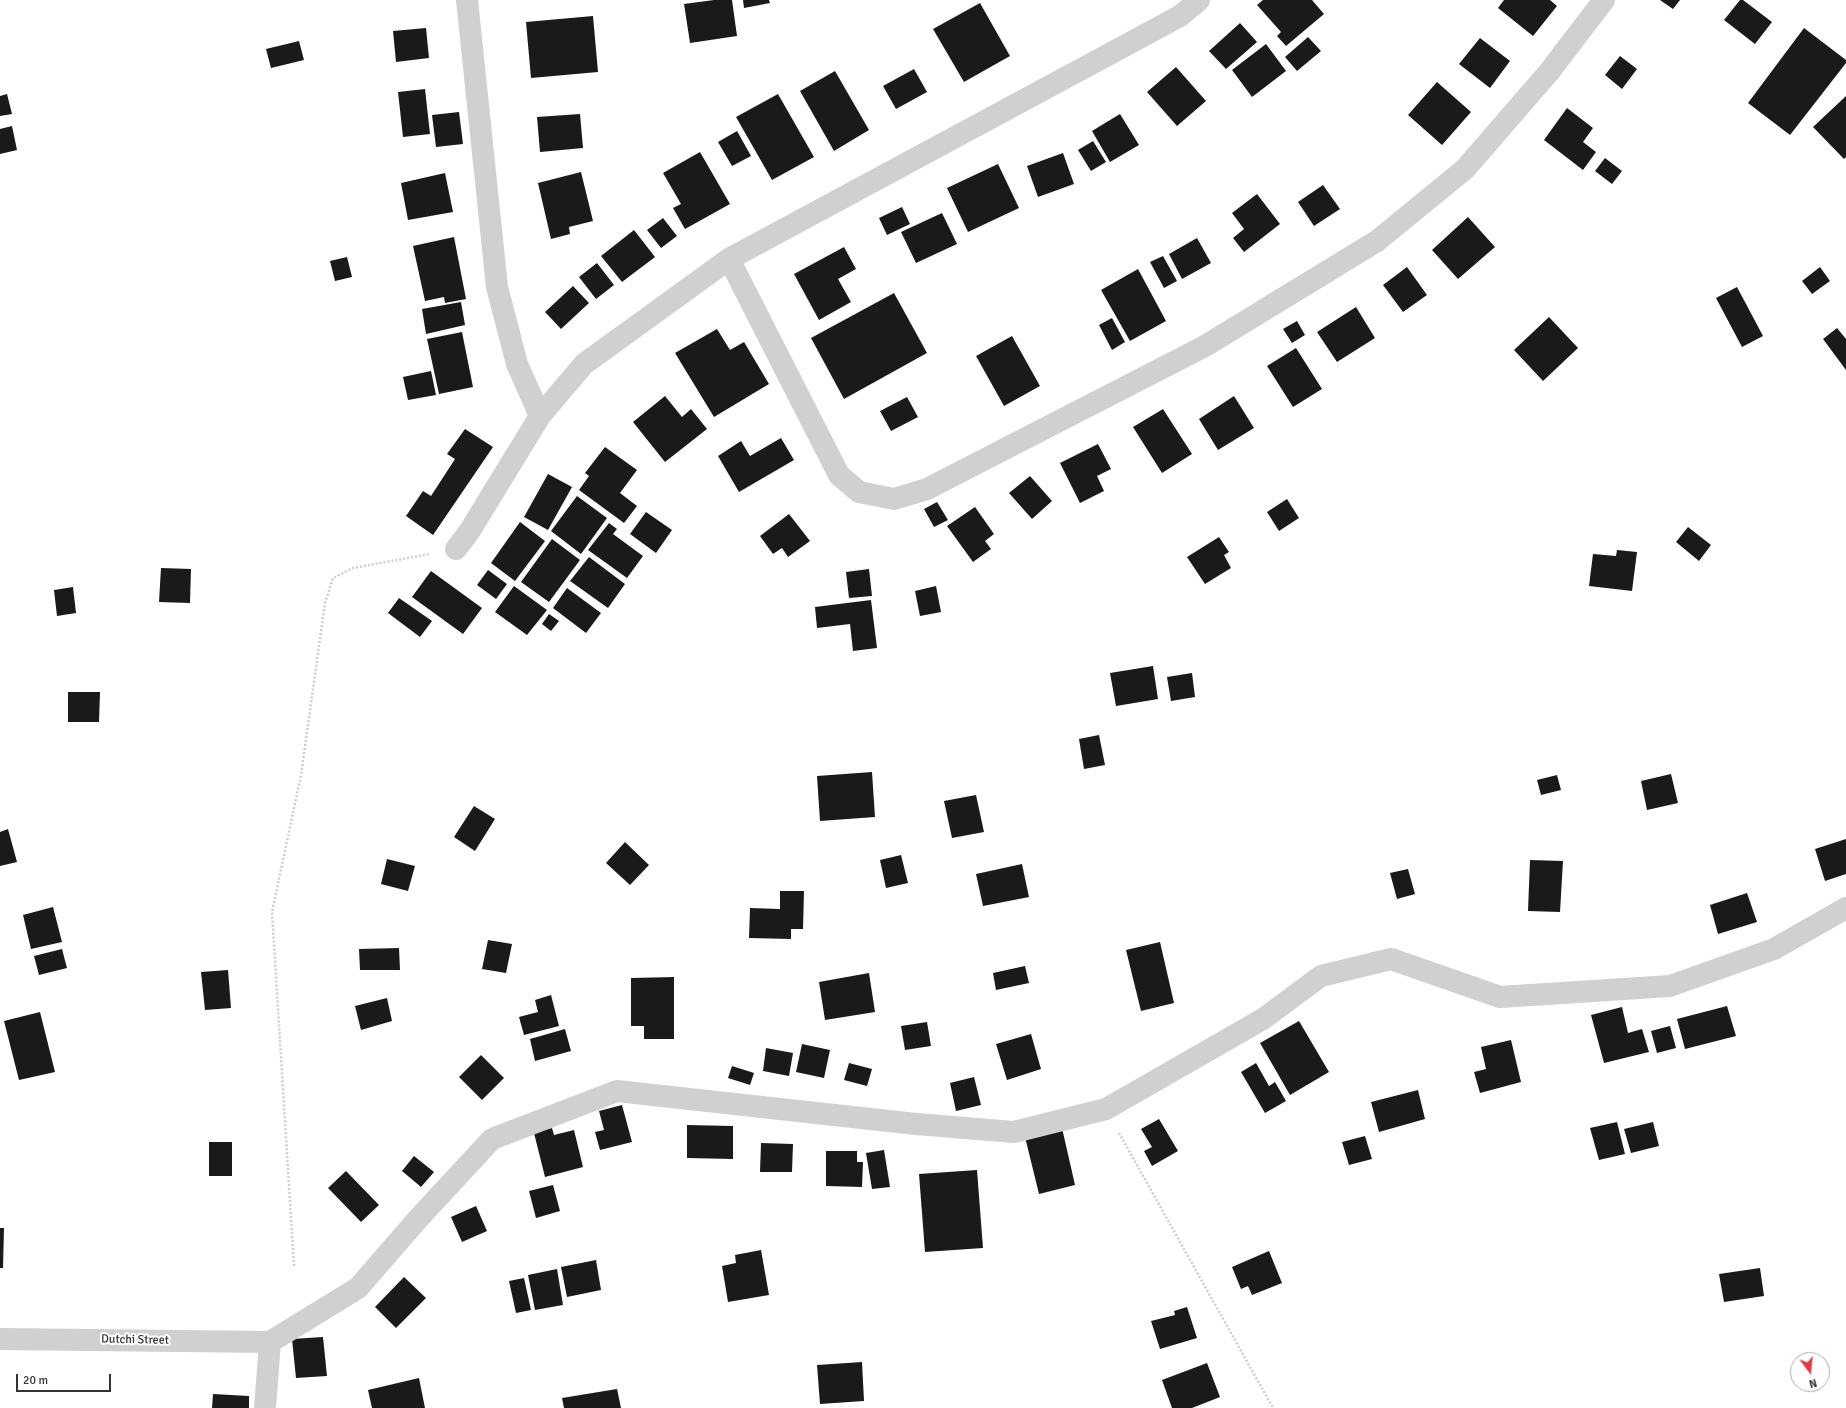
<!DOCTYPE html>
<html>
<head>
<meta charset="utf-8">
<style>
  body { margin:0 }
  #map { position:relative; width:1846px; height:1408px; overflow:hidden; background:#fff; font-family:Signika,sans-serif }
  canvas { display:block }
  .north { position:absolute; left:1790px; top:1352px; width:40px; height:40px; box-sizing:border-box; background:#fff; border:1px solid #adadad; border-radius:50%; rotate:165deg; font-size:11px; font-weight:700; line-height:16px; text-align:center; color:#333 }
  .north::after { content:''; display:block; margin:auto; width:14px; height:18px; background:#e63946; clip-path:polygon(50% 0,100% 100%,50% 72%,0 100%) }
  .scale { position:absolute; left:16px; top:1374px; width:95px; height:18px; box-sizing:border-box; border:2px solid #333; border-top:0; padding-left:5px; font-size:12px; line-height:14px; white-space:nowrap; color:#333; -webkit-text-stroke:3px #fff; paint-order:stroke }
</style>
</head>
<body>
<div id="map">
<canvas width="1846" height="1408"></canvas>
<div class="north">N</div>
<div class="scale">20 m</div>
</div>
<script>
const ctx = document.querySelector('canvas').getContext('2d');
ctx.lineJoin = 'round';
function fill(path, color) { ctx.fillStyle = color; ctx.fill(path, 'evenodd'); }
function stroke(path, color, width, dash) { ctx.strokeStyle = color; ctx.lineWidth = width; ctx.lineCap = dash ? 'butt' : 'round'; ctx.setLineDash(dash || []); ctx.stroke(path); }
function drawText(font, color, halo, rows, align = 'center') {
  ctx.font = font + ' Signika,sans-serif'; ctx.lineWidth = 4; ctx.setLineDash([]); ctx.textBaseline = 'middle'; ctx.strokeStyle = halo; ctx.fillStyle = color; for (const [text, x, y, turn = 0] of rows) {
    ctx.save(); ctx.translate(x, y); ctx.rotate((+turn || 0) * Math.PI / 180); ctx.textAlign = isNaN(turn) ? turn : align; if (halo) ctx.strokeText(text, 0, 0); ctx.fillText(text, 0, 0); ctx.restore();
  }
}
const building = new Path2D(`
  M714,0H732L737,36L690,43L684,4Z
  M743,0H769L770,3L744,8Z
  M1263,0H1312L1324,14L1286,46L1277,36L1281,32L1257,5Z
  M1504,0H1550L1557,6L1533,36L1498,8Z
  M1660,0H1680L1673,9Z
  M1740,0H1743L1772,22L1755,44L1724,20Z
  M980,3L1010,56L964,82L933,29Z
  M593,16L598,72L531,78L526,22Z
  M1240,23L1257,42L1226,69L1209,51Z
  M426,28L429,58L396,62L393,31Z
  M1804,28L1846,60V63L1790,135L1748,103Z
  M1308,37L1321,51L1297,71L1285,57Z
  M1480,38L1510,61L1490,88L1459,64Z
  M299,41L304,60L271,68L266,49Z
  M1266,44L1286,71L1252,97L1232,70Z
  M1620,56L1637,69L1622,89L1605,75Z
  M1176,67L1206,101L1177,126L1147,92Z
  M914,69L927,92L896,109L883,86Z
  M835,71L869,130L834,151L800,91Z
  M1437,82L1471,112L1442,145L1408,115Z
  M425,89L430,134L403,137L398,92Z
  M7,94L12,114L0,116V96Z
  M778,94L814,157L772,180L736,117Z
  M1846,96V157L1844,159L1813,127Z
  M1567,108L1593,128L1583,142L1596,152L1583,170L1544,140Z
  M459,112L463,144L436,147L432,115Z
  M580,114L583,148L540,152L537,117Z
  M1120,114L1139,145L1110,162L1092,131Z
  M12,126L17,150L0,154V129Z
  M737,131L751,156L732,166L718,142Z
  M1093,141L1106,162L1091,171L1078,150Z
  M700,152L730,204L685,229L673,208L681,204L663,173Z
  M1063,153L1074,184L1038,197L1027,166Z
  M1605,158L1622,171L1612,184L1595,171Z
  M998,164L1019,208L968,232L947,188Z
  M581,172L593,221L569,227L570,234L551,239L538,183Z
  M445,173L453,212L408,220L401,183Z
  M1323,185L1340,209L1314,226L1298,202Z
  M1257,194L1280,224L1244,252L1233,238L1244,229L1232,213Z
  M902,207L910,224L887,235L879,218Z
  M942,213L957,244L916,263L901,232Z
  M1468,217L1495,247L1458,279L1432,250Z
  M663,218L677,236L661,248L647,230Z
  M634,230L655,257L622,282L601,256Z
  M454,237L466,299L445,303L444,297L425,301L413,246Z
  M1197,238L1211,263L1182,279L1169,254Z
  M844,247L856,269L838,279L851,302L819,320L794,274Z
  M1163,256L1177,281L1164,288L1150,262Z
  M347,257L352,277L335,281L330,261Z
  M597,263L614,285L596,299L579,277Z
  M1407,267L1427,295L1403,312L1383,285Z
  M1820,267L1830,281L1812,294L1802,281Z
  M1138,269L1166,321L1130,341L1101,290Z
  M573,286L589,303L561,329L545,312Z
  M1737,287L1763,336L1742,347L1716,298Z
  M894,293L927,353L844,399L811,338Z
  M461,302L465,325L426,334L422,309Z
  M1356,307L1375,338L1337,362L1317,332Z
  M1549,317L1578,348L1543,381L1514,350Z
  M1112,318L1125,342L1112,350L1099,325Z
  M1297,321L1305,335L1292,343L1283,329Z
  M1837,328L1846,339V370L1823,339Z
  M717,329L730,350L744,342L769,384L714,417L675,353Z
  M462,332L473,387L439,394L427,339Z
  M1012,336L1040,386L1004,406L976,356Z
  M1296,348L1322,389L1293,407L1267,366Z
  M431,371L436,395L408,400L403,377Z
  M665,396L682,417L691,409L707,429L665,462L633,422Z
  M1234,396L1254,428L1218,450L1199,419Z
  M907,397L918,417L891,431L880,411Z
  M1163,409L1192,454L1162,473L1133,427Z
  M465,429L493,447L433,535L406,516L423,491L431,496L455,459L447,454Z
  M781,438L794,460L739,492L718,456L741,441L750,456Z
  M1098,444L1111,469L1097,476L1104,491L1080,503L1060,463Z
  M605,447L637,470L620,493L637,506L624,523L579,490L589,476L585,473Z
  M548,474L572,487L548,530L524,517Z
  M1030,476L1052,501L1032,519L1009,493Z
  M577,496L607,518L581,554L551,531Z
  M1287,499L1299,518L1279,531L1267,512Z
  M937,502L948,520L934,527L924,509Z
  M975,507L994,534L985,541L991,549L973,562L947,526Z
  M646,512L672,530L656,553L630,534Z
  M789,514L810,541L788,557L782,548L773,554L760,536Z
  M520,522L545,541L515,581L491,563Z
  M609,523L617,529L613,534L643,556L627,578L588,550Z
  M1688,527L1711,545L1699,561L1676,542Z
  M1219,537L1229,552L1224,555L1231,568L1205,584L1187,557Z
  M552,539L580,560L549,602L521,582Z
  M1617,550L1637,552L1632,591L1589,586L1593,554L1616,556Z
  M589,557L625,584L608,608L570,581Z
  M161,568L191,569L190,603L159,602Z
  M869,569L872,596L849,598L846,572Z
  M488,570L507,584L496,599L477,585Z
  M431,571L482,608L463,634L412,597Z
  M514,586L547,610L527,635L495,612Z
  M936,586L941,612L920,616L915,591Z
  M73,587L76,613L57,616L54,590Z
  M567,588L601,613L586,633L553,608Z
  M399,598L432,621L420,637L388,613Z
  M871,600L877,648L853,651L850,624L817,628L815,607Z
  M549,614L559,621L551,631L542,624Z
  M1153,666L1158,699L1116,706L1110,673Z
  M1192,673L1195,697L1171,701L1167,677Z
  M68,692H100L99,722H68Z
  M1099,735L1105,765L1084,769L1079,739Z
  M872,772L875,817L820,821L817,776Z
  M1671,774L1678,803L1647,810L1641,781Z
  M1557,775L1561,790L1541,795L1537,780Z
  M976,795L984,832L952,838L944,801Z
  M474,806L495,819L475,851L454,837Z
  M8,829L17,862L0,866V832Z
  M1846,839V874L1825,881L1815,849Z
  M625,842L649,865L630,885L606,863Z
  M901,855L908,883L886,888L880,860Z
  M387,859L415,866L408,891L381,884Z
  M1530,860L1563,861L1560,912L1528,911Z
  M1022,864L1029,897L983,906L976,874Z
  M1408,869L1415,894L1397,899L1390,873Z
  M780,891H804L803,929H791V939L749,938L750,908L780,909Z
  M1747,893L1757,922L1718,934L1710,905Z
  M53,907L62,942L31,949L23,915Z
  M488,940L512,944L506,973L482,969Z
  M1160,942L1174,1003L1141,1011L1126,950Z
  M399,948L400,970H360L359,949Z
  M62,949L67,968L39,975L34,956Z
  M1025,966L1029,983L996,990L993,973Z
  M228,970L231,1008L205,1010L201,972Z
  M869,973L875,1012L825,1020L819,982Z
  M674,977V1039H644V1026H631V978Z
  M551,995L559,1026L524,1035L519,1017L538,1012L535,1000Z
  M387,998L392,1021L361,1030L355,1006Z
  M1727,1006L1736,1036L1685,1049L1677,1019Z
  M1622,1007L1628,1033L1642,1029L1649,1052L1604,1063L1591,1015Z
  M40,1012L55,1072L19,1080L4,1021Z
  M1299,1021L1329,1072L1290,1095L1260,1043Z
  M927,1022L931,1046L905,1050L901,1026Z
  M1670,1026L1676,1048L1657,1053L1651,1031Z
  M565,1029L571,1051L535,1061L530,1039Z
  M1031,1034L1041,1069L1007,1080L996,1044Z
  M1511,1040L1521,1082L1480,1093L1474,1072L1486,1069L1481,1047Z
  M802,1044L830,1050L824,1078L796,1072Z
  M766,1048L793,1053L789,1076L763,1071Z
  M481,1055L504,1078L482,1100L459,1077Z
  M849,1063L872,1069L867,1086L844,1080Z
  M1256,1063L1269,1086L1275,1082L1286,1101L1265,1113L1241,1072Z
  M732,1066L754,1073L750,1085L728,1078Z
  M974,1077L981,1105L956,1111L950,1083Z
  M1418,1090L1425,1119L1379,1132L1371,1102Z
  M622,1105L632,1142L600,1150L595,1132L604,1130L599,1111Z
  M1159,1119L1178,1151L1152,1166L1144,1151L1152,1147L1141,1129Z
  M1617,1122L1625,1154L1599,1160L1590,1128Z
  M1653,1122L1659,1146L1631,1153L1624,1129Z
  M687,1125L733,1126V1159L687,1158Z
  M552,1128L554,1135L574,1130L583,1167L545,1177L534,1133Z
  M1062,1128L1075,1185L1039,1194L1025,1137Z
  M1365,1136L1372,1159L1349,1165L1342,1142Z
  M209,1142H232V1176H209Z
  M761,1143L793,1144L792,1172H760Z
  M884,1150L890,1187L872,1189L866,1153Z
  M826,1151H857V1162H863L862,1187L826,1186Z
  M414,1156L434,1172L421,1187L402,1171Z
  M977,1170L983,1248L925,1252L919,1174Z
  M346,1171L379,1205L361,1222L328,1188Z
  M553,1185L560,1211L536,1218L529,1191Z
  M476,1206L487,1231L462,1242L451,1217Z
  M0,1228H4L3,1268H0Z
  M761,1250L769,1295L728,1302L722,1266L736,1263L735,1255Z
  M1269,1251L1282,1283L1252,1295L1248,1286L1241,1289L1232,1267Z
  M596,1260L601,1290L567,1297L561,1267Z
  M1760,1268L1764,1296L1724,1302L1719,1274Z
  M557,1269L563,1305L535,1310L528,1275Z
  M404,1277L426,1298L396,1328L375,1307Z
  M524,1278L531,1310L516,1313L509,1281Z
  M1187,1307L1197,1338L1160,1349L1151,1321L1175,1315L1174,1311Z
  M323,1337L327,1376L296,1378L292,1339Z
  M862,1362L864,1401L820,1404L817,1365Z
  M1207,1363L1220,1397L1192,1408H1172L1162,1380Z
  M419,1378L425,1408H372L368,1390Z
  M617,1389L621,1408H564L562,1398Z
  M213,1394L249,1396V1408H212Z`);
const path = new Path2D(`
  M1119,1133L1273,1408
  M294,1266L272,912L301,775L325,603L333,578L353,568L430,554`);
const minor = new Path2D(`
  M467,0L497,287L517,364L540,416
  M729,259L839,475L859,492L894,499L927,489L1205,346L1377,241L1465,169L1549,72L1604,0
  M456,549L469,532L540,416L584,364L729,259L1180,16L1199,0
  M0,1339L270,1342
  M270,1342L358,1288L417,1220L492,1139L617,1091L916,1124L1014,1132L1106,1109L1263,1019L1321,976L1391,959L1500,997L1670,986L1774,949L1846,908
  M265,1408L270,1342`);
const streetNames = [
  ["Dutchi Street",135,1340,1]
];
fill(building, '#1a1a1a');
stroke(path, '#cdcdcd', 2.5, [2, 2]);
stroke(minor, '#d0d0d0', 22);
drawText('12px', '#333', '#fff', streetNames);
</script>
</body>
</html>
